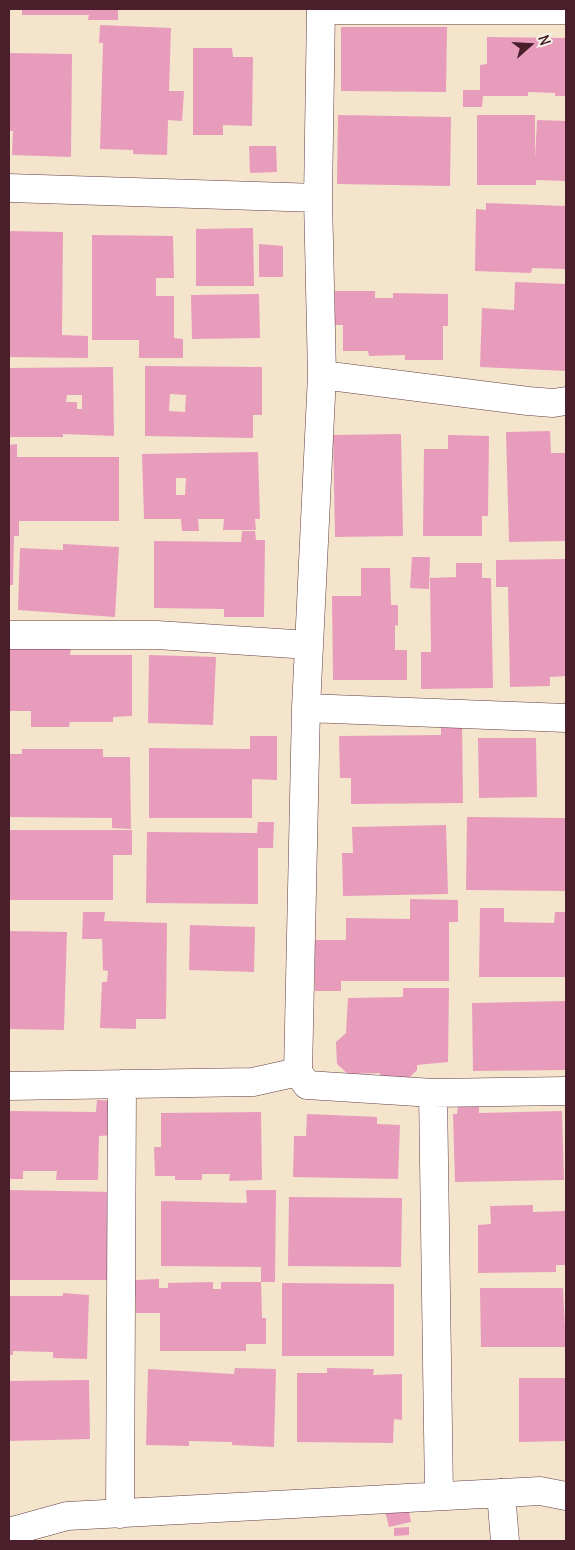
<!DOCTYPE html>
<html>
<head>
<meta charset="utf-8">
<style>
  body { margin:0 }
  #map { position:relative; width:575px; height:1550px; overflow:hidden; background:#f4e4cc; font-family:Delius,sans-serif }
  canvas { display:block }
  .frame { position:absolute; inset:0; border:10px solid #4a1f2b; pointer-events:none }
  .north { position:absolute; left:505px; top:20px; width:50px; height:50px; -webkit-text-stroke:4px #f7f3e8; paint-order:stroke; rotate:71deg; font-size:14px; font-weight:700; line-height:20px; text-align:center; color:#4a1f2b }
  .north::after { content:''; display:block; margin:auto; width:18px; height:22px; background:#4a1f2b; clip-path:polygon(50% 0,100% 100%,50% 72%,0 100%) }
</style>
</head>
<body>
<div id="map">
<canvas width="575" height="1550"></canvas>
<div class="frame"></div>
<div class="north">N</div>
</div>
<script>
const ctx = document.querySelector('canvas').getContext('2d');
ctx.lineJoin = 'round';
function fill(path, color) { ctx.fillStyle = color; ctx.fill(path, 'evenodd'); }
function stroke(path, color, width, dash) { ctx.strokeStyle = color; ctx.lineWidth = width; ctx.lineCap = dash ? 'butt' : 'round'; ctx.setLineDash(dash || []); ctx.stroke(path); }
const building = new Path2D(`
  M22,9H118V20H88L89,15H22Z
  M100,25L171,28L169,91H184L182,121L168,120L167,155L133,154V150L100,149L103,43H99Z
  M341,27H447L446,92L341,91Z
  M487,37L566,38V96H555V93L528,92V96H483L482,107H463V90H480V65L487,64Z
  M193,48H232L233,57H253L252,126L223,125V135H193Z
  M9,53L72,54L71,157L12,155L13,131H9Z
  M338,115L451,117L450,186L337,184Z
  M477,115H535V159L537,120L566,121V181L536,180V185H477Z
  M249,146H276L277,172L250,173Z
  M486,203L566,206V269L532,268L531,273L475,271L476,209L486,210Z
  M253,228L254,286H196V229Z
  M9,231L63,232L62,335L88,336V358L9,357Z
  M92,235L173,236L174,278H156V296H174V338L183,339V358H139V340H92Z
  M259,244L283,246V277H259Z
  M515,282L566,284V371L480,367L482,308L514,310Z
  M335,291H375V298H393V293L448,294V326H443V360H405V355L369,356L368,351H343V325H335Z
  M259,294L260,338L192,339L191,295Z
  M145,366L262,367V415H253V438L145,436ZM170,394L186,395L185,412L169,411Z
  M113,367L114,436L63,434V437H9V368ZM67,395H82V409H77V402H66Z
  M550,431L551,453H566V541L509,542L506,432Z
  M401,434L403,536L335,537L333,435Z
  M448,435L489,436L488,516H482V536H423L424,449H448Z
  M17,444V457H119V521H19V536H14L13,585H9V445Z
  M258,452L260,519H255L256,530H223L224,519H198L199,531H182L181,519H144L142,454ZM176,478H186L185,495H176Z
  M242,531H255L256,540H265L264,617H224V609L154,608V541L241,542Z
  M63,544L119,547L115,617L18,610L20,548L63,550Z
  M412,557H430L429,589L410,588Z
  M566,559V676L550,677V686L510,687L508,587H496V560Z
  M456,563H482V578H491L493,688L421,689V652H431L430,578L456,577Z
  M361,568H390L391,605H398V626L395,625V650H407V680H333L332,596H361Z
  M9,648H71L70,655H132V716L113,717V722H70L69,727H31V711H9Z
  M149,655L216,657L213,725L148,723Z
  M462,720L463,803L351,804V778H340L339,736L441,735V721Z
  M250,736H277V780L252,779V818H149V748L250,749Z
  M478,738H536L537,797L479,798Z
  M22,749H103V757H130L131,829L112,828V818L9,817V754H22Z
  M467,817L566,818V891L466,890Z
  M258,822H274L273,848H258V904L146,903L147,832L257,833Z
  M446,825L448,894L343,896L342,853H353L352,827Z
  M9,830H132V855H113V900H9Z
  M410,899L458,900V922H449V981H341V991H315V940H346V918L410,919Z
  M480,908H504V922L554,923L555,912H566V977H479Z
  M83,912H105L104,921L167,923L166,1019H136V1029L100,1028L102,982H107L108,971L103,970L102,939H82Z
  M190,925L255,927L254,972L189,970Z
  M9,931L67,932L64,1030L9,1029Z
  M403,988H449L448,1062L417,1065V1070L410,1077L386,1080L379,1073L348,1074L337,1064L336,1042L346,1033L348,998L403,997Z
  M566,1001V1070L473,1071L472,1003Z
  M97,1100L116,1101V1135L99,1136L98,1180H56L57,1171H23V1179H9V1111L96,1112Z
  M458,1107H479V1113L562,1111L564,1180L455,1182L453,1114H457Z
  M261,1112L262,1180L229,1181L230,1174H202V1180H175V1176H155L154,1147H161V1113Z
  M307,1114L377,1117V1124L400,1125L398,1179L293,1177L294,1136H306Z
  M9,1190L113,1192V1280H9Z
  M246,1190H276L275,1282H261V1267L161,1266V1201L247,1203Z
  M289,1197L402,1198L401,1267L288,1266Z
  M533,1205V1212L566,1211V1265H556V1272L478,1273V1225L491,1224L490,1206Z
  M159,1279V1288H168V1283L213,1282V1289H221V1282H261L262,1318H266V1344H246V1351H160V1313H136L135,1280Z
  M282,1283L394,1284V1356H282Z
  M480,1288H563L566,1347H481Z
  M63,1293L89,1295L87,1359L53,1358V1352L13,1351V1355H9V1296H63Z
  M235,1368L276,1369L274,1447L232,1445V1442L189,1441V1446L146,1445L148,1369L234,1374Z
  M327,1368L374,1369L373,1375L402,1374V1420L394,1419L393,1443L297,1442V1373H327Z
  M519,1378H566V1441L519,1442Z
  M89,1380L90,1439L9,1441V1381Z
  M408,1506L411,1522L389,1527L385,1511Z
  M409,1527V1535L394,1536V1528Z`);
const minor = new Path2D(`
  M321,9L318,198L322,375L306,708L298,1072L307,1085L433,1093L566,1091
  M321,10H566
  M9,188L318,198
  M322,375L528,401L553,403L566,401
  M9,635H157L309,645
  M306,708L566,718
  M9,1086L253,1082L298,1072
  M433,1093L439,1496
  M501,1493L505,1541
  M120,1514L122,1084
  M9,1532L67,1516L540,1491L566,1496`);
fill(building, '#e79cbc');
stroke(minor, '#643d43', 29);
stroke(minor, '#fff', 28);
</script>
</body>
</html>
